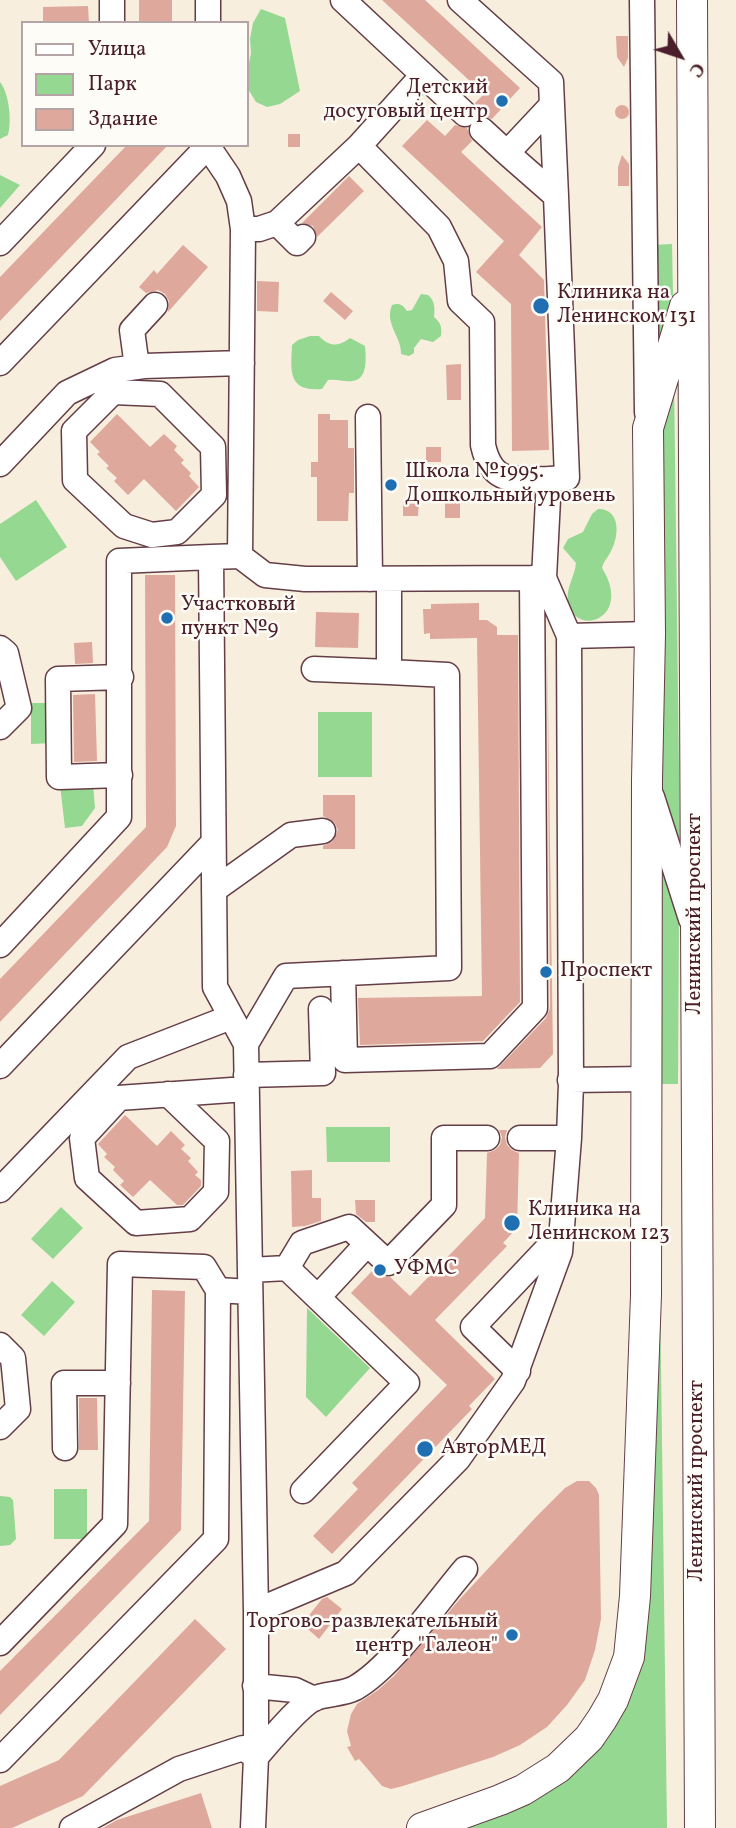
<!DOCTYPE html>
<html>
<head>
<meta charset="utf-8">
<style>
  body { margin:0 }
  #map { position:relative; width:736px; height:1828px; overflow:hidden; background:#f7eedd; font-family:Vollkorn,serif }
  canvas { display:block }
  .legend { position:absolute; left:21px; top:21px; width:228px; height:126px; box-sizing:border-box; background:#fdfcf7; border:2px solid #b5a4a5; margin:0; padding:9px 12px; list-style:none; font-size:21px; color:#4a1f2b }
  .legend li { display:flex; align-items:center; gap:14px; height:35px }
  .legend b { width:35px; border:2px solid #b5a4a5 }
  .north { position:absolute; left:645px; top:21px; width:70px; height:70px; -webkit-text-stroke:5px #fdfcf7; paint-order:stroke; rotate:129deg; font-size:19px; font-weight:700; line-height:28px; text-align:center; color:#4a1f2b }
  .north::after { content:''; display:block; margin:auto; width:24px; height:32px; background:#4a1f2b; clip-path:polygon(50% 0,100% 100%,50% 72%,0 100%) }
</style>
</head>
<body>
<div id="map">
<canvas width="736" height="1828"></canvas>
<ul class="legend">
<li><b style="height:9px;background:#fff"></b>Улица</li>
<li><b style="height:19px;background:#94d891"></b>Парк</li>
<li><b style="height:19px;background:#dfa89d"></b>Здание</li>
</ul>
<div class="north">С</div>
</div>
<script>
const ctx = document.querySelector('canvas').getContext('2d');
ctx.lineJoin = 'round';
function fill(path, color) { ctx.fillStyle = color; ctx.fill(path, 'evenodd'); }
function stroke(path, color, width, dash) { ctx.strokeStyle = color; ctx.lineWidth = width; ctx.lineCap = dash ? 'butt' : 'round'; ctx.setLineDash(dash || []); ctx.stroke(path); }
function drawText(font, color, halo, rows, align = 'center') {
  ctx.font = font + ' Vollkorn,serif'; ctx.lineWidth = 5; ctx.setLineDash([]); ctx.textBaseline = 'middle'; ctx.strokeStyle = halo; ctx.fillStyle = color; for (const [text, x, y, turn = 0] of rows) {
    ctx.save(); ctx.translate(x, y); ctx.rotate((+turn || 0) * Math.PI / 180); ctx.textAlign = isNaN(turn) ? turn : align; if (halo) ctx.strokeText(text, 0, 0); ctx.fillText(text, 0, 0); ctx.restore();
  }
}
const green = new Path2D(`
  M261,9L285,18L300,91L280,104L267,107L256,102L248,89L247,73L251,53L250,39L253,23Z
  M0,82C9,93 12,121 8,135L0,139Z
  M0,175L20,185L0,208Z
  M672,244L673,295L661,356L659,359L653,245Z
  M421,294L428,295C435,301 435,308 434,317C441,323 442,327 441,336L433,342L421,339L414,348V353L409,356L401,354C402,337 384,324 392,305C399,303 402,304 407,311L412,310Z
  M310,336H319C329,347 339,347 350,338L365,346C366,358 368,380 352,381C344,382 337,379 328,380L322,389C287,392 291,370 292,345L298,340Z
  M674,375L680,852L659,786L654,439Z
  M36,500L67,547L16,581L0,557V524Z
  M598,509C622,509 619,538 610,553C607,559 603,562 602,568C634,619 574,639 568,601C566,587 575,576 576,563L563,548L568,539L583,532L592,514Z
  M31,703H52L53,743L31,744Z
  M318,712H372V777H318Z
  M93,784L95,808L82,826L65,828L60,785Z
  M653,822L679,920L678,1084H653Z
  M326,1127H390V1162H327Z
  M61,1207L83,1228L53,1259L31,1239Z
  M52,1281L75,1302L44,1336L21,1315Z
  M660,1287L667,1828H463L618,1717Z
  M307,1308L370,1368L326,1417L306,1397Z
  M54,1489H87V1539H54Z
  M0,1496L10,1497L13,1500L16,1539L10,1545L0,1546Z`);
const building = new Path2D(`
  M139,0H172V23H139Z
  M382,0H425L520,88L492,119L480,116L475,103L484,94Z
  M88,6L89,23H43V7Z
  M616,36H628V58L624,67L617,57Z
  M615 112a7 7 0 1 1 14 0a7 7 0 1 1-14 0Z
  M427,120L445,136L455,125L467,128L472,141L461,152L542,227L519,255L544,280L549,450L512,451L511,304L476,272L504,241L402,146Z
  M288,134H300V147H288Z
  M127,145H168L0,321V277Z
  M622,155L629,164V186H618V167Z
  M349,176L364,191L317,237L313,226L302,223Z
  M183,245L208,267L168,312L169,301L165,294L158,290L146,293L139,287L154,270L157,274Z
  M257,281L279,282L278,312L257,311Z
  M331,292L353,311L345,320L323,301Z
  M461,364V400H447L446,365Z
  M117,414L150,447L164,434L177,446L174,450L184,460L181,463L191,473L189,476L199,487L176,511L144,479L128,495L114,481L117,478L106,468L109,466L97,454L100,452L90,442Z
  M318,414H330V420H348V448H354V493H349L348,521H317V477H311V462H318Z
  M426,447H441V462H426Z
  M403,501H419L418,516H403Z
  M445,503H460V518H445Z
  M145,575H175L176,826L167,847L0,1022V979L146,827Z
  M479,603V620H487L497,627V635H518L520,1002L483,1041L360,1045L358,998L482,996L477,638L430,639V633L424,634L423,609H431V604Z
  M316,612L359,613L358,648L315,647Z
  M547,635L553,1054L540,1068L497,1069L546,1018L550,1008Z
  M92,642L93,663L75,664L74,643Z
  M95,694L97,761L74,762L73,695Z
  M323,795H355V849H323V846L332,842L338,830L334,822L323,816Z
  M125,1115L157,1146L171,1131L185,1145L181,1149L191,1158L188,1161L198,1172L195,1175L201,1180V1186L183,1205H177L150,1180L133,1197L120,1185L124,1181L113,1170L115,1167L104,1157L107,1154L98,1144Z
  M499,1130H507L505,1137L507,1145L512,1150L519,1153L517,1228L503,1243L507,1246L435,1320L495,1379L469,1406L472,1409L332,1554L313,1536L358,1489L352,1483L447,1385L351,1293L373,1270L384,1277H390L410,1296L485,1218L487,1153L495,1150L500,1145L502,1137Z
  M312,1170V1198H321V1221L305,1226L292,1227L291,1171Z
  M355,1200H375V1222H366L356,1214Z
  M152,1290L185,1291L181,1530L0,1715V1671L149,1521Z
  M79,1398H97L98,1450H79Z
  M577,1481H589L596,1488L599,1495L601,1619L595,1650L585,1680L567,1705L547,1727L520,1745L493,1757L403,1786L391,1789L382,1786L359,1759L355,1761L347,1747L351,1746L347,1731L351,1714L357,1704L378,1690L394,1676L459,1600L536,1517L565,1488Z
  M327,1597L342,1609L319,1639L302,1624L322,1599Z
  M195,1619L226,1649L83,1796L12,1828H0V1786L59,1760Z
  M201,1793L212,1828H103L117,1820Z`);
const minor = new Path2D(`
  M112,0V23
  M343,0L465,114
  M460,0L551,82L552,105L507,153L556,196L567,478L549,479
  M642,0L647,412
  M208,23V0
  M552,105L556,196
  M482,130L507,153
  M207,145L228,176L239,201L243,229L240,556L211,557L215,987L246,1044L256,1611V1757L253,1828
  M359,146L439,227L456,261L460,301L482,322L483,445C492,486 515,479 549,479L544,578
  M277,223L297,243L303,237
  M243,229H259L277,223L359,146L423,75
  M0,243L93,145
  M0,363L207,147
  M137,367L132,330L155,305
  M113,392L160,394L213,447L214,495L177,532L152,535L124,526L75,480L74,431Z
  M368,417L370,579
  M0,464L67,393L115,370L144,366L242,363
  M240,556L265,575L305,579L544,578L569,636L571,1083L569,1138L560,1252L513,1381L458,1459L346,1573L256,1611
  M569,636L650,634
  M0,648L6,653L19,708L0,727
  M314,669L389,672
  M120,775L59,777L58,679L121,677
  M652,797L691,919
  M214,890L291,835L323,831
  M0,945L119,817V561L211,557
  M343,973L345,1060L490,1056L535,1008L532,578
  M246,1044L286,976L449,968L447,675L389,672V579
  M0,1066L213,843
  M246,1075L323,1073L321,1009
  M570,1080L646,1079
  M119,1098L82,1138L87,1178L136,1223L190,1219L216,1192L217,1141L168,1094
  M104,1099L246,1089
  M520,1138H569
  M0,1190L128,1057L231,1017
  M287,1268L407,1383L303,1491
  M250,1270L287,1268L302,1243L349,1227L388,1263L444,1205V1138H487
  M318,1297L367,1244
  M0,1345L13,1358L18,1409L0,1427
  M518,1371L473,1327L562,1233
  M65,1448L64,1383H118
  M0,1643L115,1524L120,1264L204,1267L218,1290L250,1292
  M255,1686L295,1690L314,1699
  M0,1760L216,1539L218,1290
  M72,1828L179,1769L243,1748L256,1757C269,1742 297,1708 313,1699C325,1693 342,1695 355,1688C392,1667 436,1603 465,1569`);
const major = new Path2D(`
  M692,0L700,1828
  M422,1828L500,1800L523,1790L558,1768L589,1738L602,1719L613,1700L629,1657L635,1596L646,1295L647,780L650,634L648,428L685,306`);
const markers = [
  [502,101,7,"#1f6fb2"],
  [541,306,9,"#1f6fb2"],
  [391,485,7,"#1f6fb2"],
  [167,618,7,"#1f6fb2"],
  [546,972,7,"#1f6fb2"],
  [512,1223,9,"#1f6fb2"],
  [380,1270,7,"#1f6fb2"],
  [425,1449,9,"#1f6fb2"],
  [512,1635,7,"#1f6fb2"]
];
const poiNames = [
  ["Детский",488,89,"right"],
  ["досуговый центр",488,113,"right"],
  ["Клиника на",557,294],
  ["Ленинском 131",557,318],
  ["Школа №1995.",405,473],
  ["Дошкольный уровень",405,497],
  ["Участковый",181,606],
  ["пункт №9",181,630],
  ["Проспект",560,972],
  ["Клиника на",528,1211],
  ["Ленинском 123",528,1235],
  ["УФМС",394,1270],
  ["АвторМЕД",441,1449],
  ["Торгово-развлекательный",498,1623,"right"],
  ["центр \"Галеон\"",498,1647,"right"]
];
const streetNames = [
  ["Ленинский проспект",696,914,-90],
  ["Ленинский проспект",698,1481,-90]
];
fill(green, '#94d891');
fill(building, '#dfa89d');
stroke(minor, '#643e46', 27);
stroke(major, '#643e46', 32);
stroke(minor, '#fff', 24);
stroke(major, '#fff', 30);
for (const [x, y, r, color] of markers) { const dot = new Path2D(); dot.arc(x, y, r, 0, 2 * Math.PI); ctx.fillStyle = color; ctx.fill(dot); stroke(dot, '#fdfcf7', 2.5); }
drawText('21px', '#4a1f2b', '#fdfcf7', poiNames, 'left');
drawText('21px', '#4a1f2b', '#fdfcf7', streetNames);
</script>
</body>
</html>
